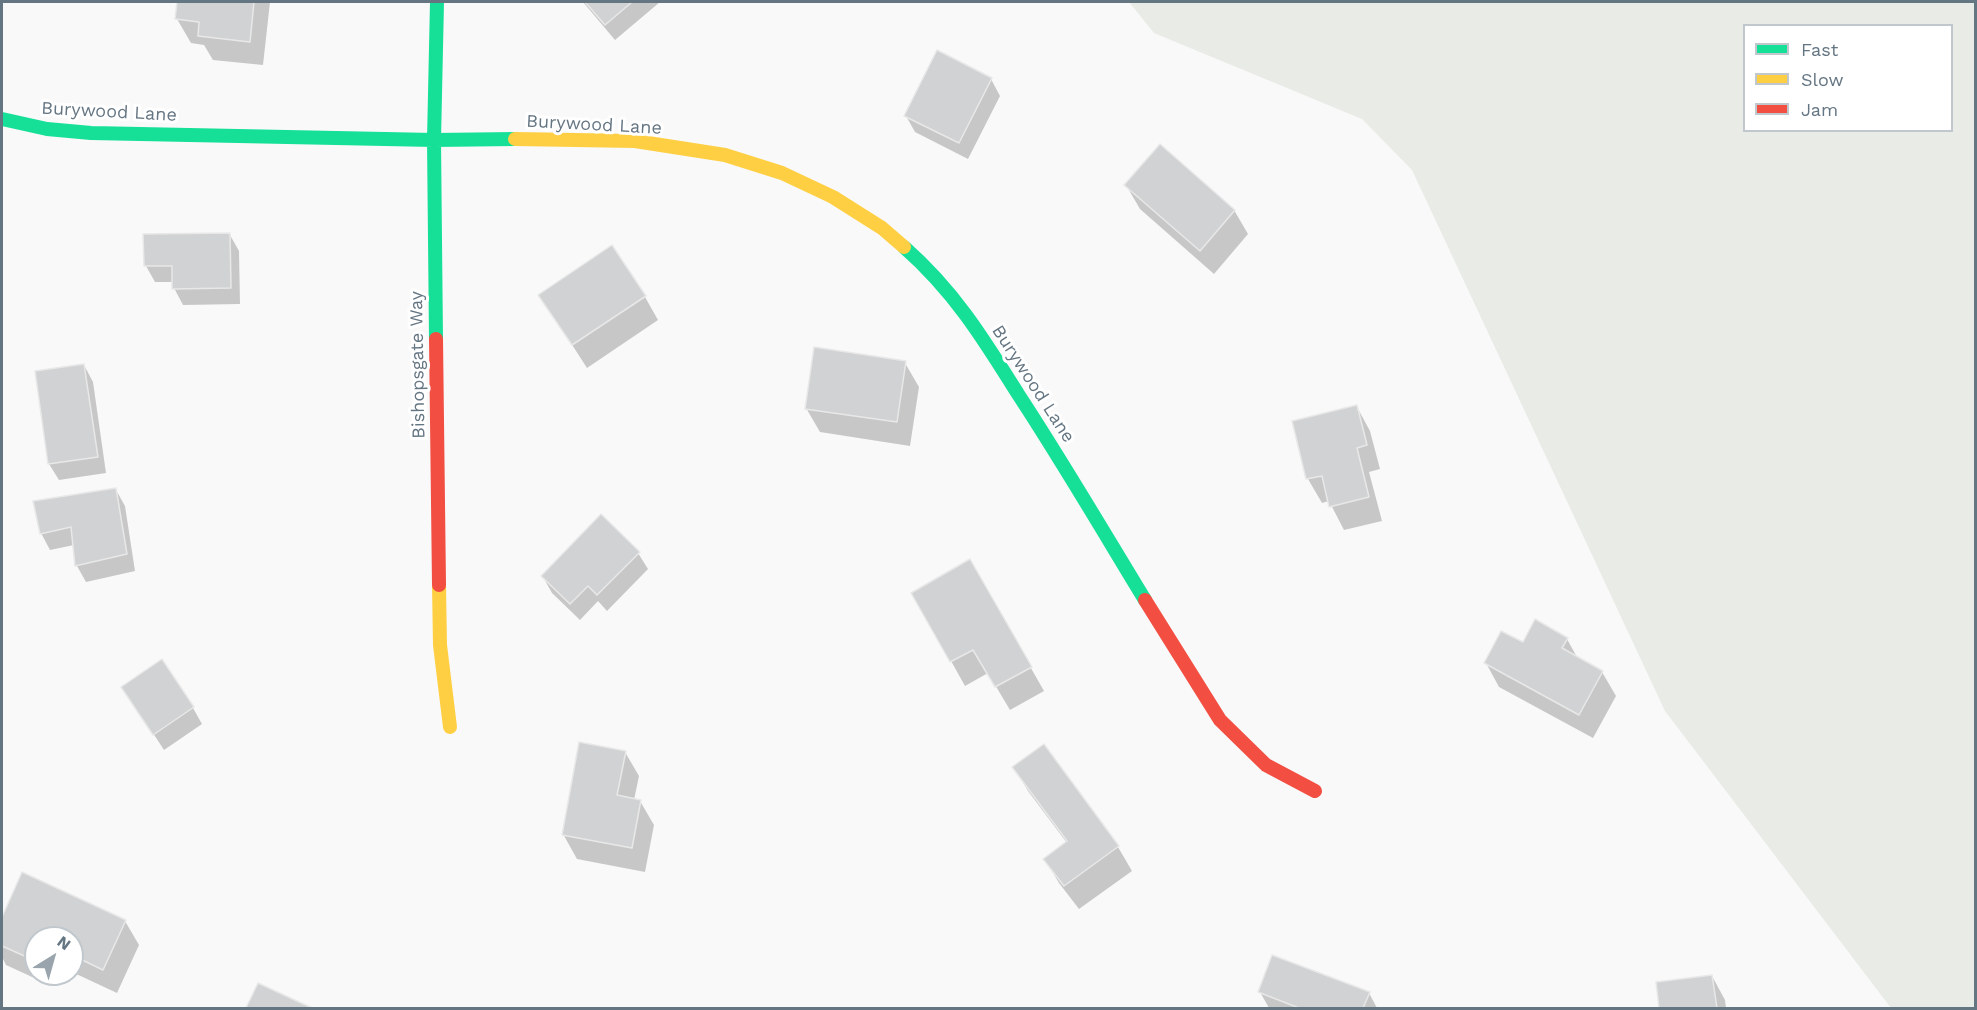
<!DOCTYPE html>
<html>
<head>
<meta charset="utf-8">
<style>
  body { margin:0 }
  #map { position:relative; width:1977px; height:1010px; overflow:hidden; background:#f9f9f9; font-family:"Work Sans",sans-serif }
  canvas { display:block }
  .frame { position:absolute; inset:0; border:3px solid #657683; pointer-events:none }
  .legend { position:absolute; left:1743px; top:24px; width:210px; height:108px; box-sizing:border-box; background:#fff; border:2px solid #c1c8cd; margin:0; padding:8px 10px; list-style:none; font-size:18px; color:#657683 }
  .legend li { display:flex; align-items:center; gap:12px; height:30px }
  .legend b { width:30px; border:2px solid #c1c8cd }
  .north { position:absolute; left:24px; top:926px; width:60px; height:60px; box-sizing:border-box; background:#fff; border:2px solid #c1c8cd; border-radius:50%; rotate:37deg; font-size:16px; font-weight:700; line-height:24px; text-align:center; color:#657683 }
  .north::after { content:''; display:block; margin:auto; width:21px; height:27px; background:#99a4ac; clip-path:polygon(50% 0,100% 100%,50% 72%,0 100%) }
</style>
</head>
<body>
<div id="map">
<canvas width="1977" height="1010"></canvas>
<div class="frame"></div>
<ul class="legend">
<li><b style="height:8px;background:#16e098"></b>Fast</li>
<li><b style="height:8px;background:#ffcf43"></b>Slow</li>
<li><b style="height:8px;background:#f24e42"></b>Jam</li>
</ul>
<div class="north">N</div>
</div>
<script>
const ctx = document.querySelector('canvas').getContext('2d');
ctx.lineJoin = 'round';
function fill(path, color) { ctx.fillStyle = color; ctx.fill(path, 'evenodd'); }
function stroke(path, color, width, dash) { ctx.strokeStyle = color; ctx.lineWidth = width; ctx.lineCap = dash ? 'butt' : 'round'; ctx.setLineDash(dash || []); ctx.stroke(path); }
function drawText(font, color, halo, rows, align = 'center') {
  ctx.font = font + ' "Work Sans",sans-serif'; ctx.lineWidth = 6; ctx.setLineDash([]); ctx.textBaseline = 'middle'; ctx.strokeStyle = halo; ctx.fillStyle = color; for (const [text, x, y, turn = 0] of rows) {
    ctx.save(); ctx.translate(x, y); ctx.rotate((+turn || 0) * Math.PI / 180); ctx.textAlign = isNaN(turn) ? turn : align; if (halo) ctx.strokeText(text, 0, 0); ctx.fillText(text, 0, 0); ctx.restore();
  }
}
const green = new Path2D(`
  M1129,2H1975V1008H1891L1665,711L1412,170L1362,119L1154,33ZM1744,26H1952V130H1744Z`);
const shadow = new Path2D(`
  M179,2H270L263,65L213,60L204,45L191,43L177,19Z
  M583,2H660L615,40Z
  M991,79L1000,96L968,159L915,132L906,116Z
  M1126,185L1234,210L1248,234L1214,274L1140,209Z
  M230,235L239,251L240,304L183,305L174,288V282H155L146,266Z
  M540,295L645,297L658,320L587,368Z
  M905,363L919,387L910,446L820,432L806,408Z
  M84,365L93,382L106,473L59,480L49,464Z
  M1357,407L1370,431L1380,469L1369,472L1382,521L1344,530L1329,501L1322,503L1308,479Z
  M116,490L125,506L135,571L86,582L77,566L74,545L50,550L41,533Z
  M638,553L648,569L607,611L598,601L580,620L552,593L543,577Z
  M970,561L1044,691L1010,710L988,673L965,686L913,593Z
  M1536,622L1567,639L1578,659L1602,672L1616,696L1593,738L1499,687L1486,663L1523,644Z
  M123,687L193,708L202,724L164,750Z
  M1044,746L1118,847L1132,871L1079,909L1059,883L1045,859L1067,843L1028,791L1014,767Z
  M625,752L639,776L634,800L640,801L654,825L645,872L577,859L563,834Z
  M23,874L125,921L139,945L117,993L72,972V938H36V974H47L43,982L6,965L2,957V920Z
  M1712,976L1725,1000L1726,1008H1661L1658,983Z
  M259,985L308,1008H248Z
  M1260,992L1369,993L1377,1008H1269Z`);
const building = new Path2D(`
  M177,2H254L250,42L198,36L199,22L175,19Z
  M585,2H632L605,25Z
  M937,50L992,78L959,143L904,116Z
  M1160,144L1235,210L1200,251L1124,185Z
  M230,233L231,288L172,289V266H144L143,234Z
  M612,245L646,296L572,345L538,295Z
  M814,347L906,361L897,422L805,409Z
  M84,364L98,457L48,464L35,371Z
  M1357,405L1367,445L1357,448L1369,497L1329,507L1322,476L1306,479L1292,421Z
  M116,488L127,554L75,566L71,527L40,534L33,501Z
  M601,514L640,552L597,595L588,586L570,604L541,576Z
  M970,559L1032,667L995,687L973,650L950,662L911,593Z
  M1535,619L1568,638L1562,648L1603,671L1579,715L1484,663L1501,631L1523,642Z
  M162,659L194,707L153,735L121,687Z
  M579,742L626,751L617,795L641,800L632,848L562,835Z
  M1044,744L1119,846L1064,886L1043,859L1067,841L1012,767Z
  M22,872L126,920L103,970L72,955V938H36V944L29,958L2,946V917Z
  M1272,955L1370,992L1363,1008H1299L1258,992Z
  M1712,975L1717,1008H1659L1656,982Z
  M258,983L312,1008H246Z`);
const fast = new Path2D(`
  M2,119L47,129L91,133L434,140L515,139
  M904,247C954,291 983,338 1018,394C1062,461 1103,531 1145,600
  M436,339L434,140L437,2`);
const slow = new Path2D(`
  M515,139L635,141L725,155L782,173L833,197L882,228L904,247
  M439,585L440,645L450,727`);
const jam = new Path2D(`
  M436,339L439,585
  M1145,600L1220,720L1266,765L1315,791`);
const streetNames = [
  ["Burywood Lane",109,112,3],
  ["Burywood Lane",594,125,3],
  ["Bishopsgate Way",418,365,-91],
  ["Burywood Lane",1033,384,57]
];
fill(green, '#e8ebe6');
fill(shadow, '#0003');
fill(building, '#d0d2d3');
stroke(building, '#e8e8e8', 1.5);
stroke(fast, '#16e098', 14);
stroke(slow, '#ffcf43', 14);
stroke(jam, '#f24e42', 14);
drawText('18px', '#657683', '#fff', streetNames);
</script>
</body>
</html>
